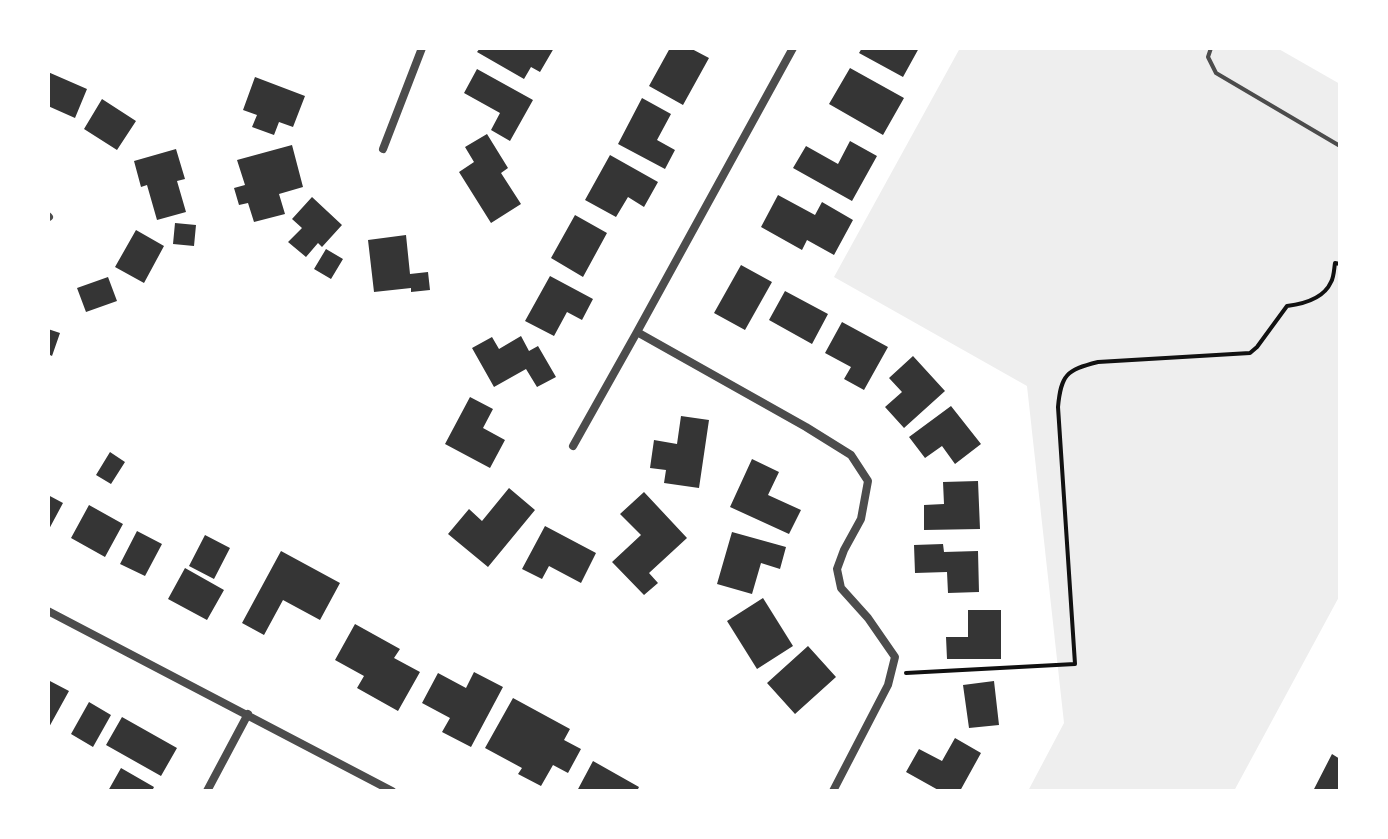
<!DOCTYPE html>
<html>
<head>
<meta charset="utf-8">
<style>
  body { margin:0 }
  #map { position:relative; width:1388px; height:839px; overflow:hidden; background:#fff; font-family:Manrope,sans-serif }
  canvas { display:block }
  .frame { position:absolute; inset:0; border:50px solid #fff; pointer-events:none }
</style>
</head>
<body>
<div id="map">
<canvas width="1388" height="839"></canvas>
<div class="frame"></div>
</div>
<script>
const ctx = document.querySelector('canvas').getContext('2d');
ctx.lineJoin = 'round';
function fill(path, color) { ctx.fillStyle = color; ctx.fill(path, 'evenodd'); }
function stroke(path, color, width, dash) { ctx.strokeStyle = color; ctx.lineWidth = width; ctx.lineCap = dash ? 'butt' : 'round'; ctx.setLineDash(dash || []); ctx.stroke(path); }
const green = new Path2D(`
  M960,48H1277L1340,84V595L1234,791H1028L1064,723L1027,386L834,277Z`);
const building = new Path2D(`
  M480,48H554L540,72L531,67L524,79L477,52Z
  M670,48H690L709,58L683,105L649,86Z
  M862,48H919L903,77L859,53Z
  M850,68L904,98L883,135L829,104Z
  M477,69L533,100L510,141L491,130L500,113L464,93Z
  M48,72L87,89L75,118L48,106Z
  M255,77L305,96L293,127L279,122L274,135L252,127L257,115L243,110Z
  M642,98L671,114L657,140L675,150L665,169L618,144Z
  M102,99L136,121L117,150L84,129Z
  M487,134L508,168L501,173L521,204L491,223L459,172L474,162L465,147Z
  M850,141L877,156L852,201L793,168L806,146L838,164Z
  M292,145L303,187L279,194L285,214L254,222L248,203L239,205L234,188L245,185L237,160Z
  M176,149L185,179L177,181L186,212L157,220L147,185L141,187L134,161Z
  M610,155L658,182L644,207L628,197L616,217L585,200Z
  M778,195L815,215L822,202L853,220L834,255L807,240L802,250L761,227Z
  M312,197L342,225L322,247L318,243L306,257L288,242L302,228L292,219Z
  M575,215L607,233L583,277L551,258Z
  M175,223L196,225L194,246L173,244Z
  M136,230L164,246L144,283L115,267Z
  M406,235L410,274L428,272L430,290L411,292V288L374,292L368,240Z
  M326,249L343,259L331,279L314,269Z
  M741,265L772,282L745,330L714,313Z
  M550,276L593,299L582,320L567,312L554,336L525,321Z
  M108,277L117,301L86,312L77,288Z
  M785,291L828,314L812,344L769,320Z
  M842,322L888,347L864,390L844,379L851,367L825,353Z
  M48,329L60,333L52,356L48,354Z
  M521,336L529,351L538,346L556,377L537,387L526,369L494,387L472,348L492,337L499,349Z
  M913,356L945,391L904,428L885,407L902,392L889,378Z
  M470,397L493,409L483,428L505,440L490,468L445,444Z
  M951,406L981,444L955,464L942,446L925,458L909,437Z
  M681,416L709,420L699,488L664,483L666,470L650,468L654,440L677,444Z
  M110,452L125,462L111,484L96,475Z
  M752,459L779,472L768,495L801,510L789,534L730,507Z
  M978,481L980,529L924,530V505L944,504L943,482Z
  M509,488L535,510L488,567L448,534L469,509L482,521Z
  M644,492L687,538L649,573L658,583L644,595L612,562L641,535L620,514Z
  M48,495L63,503L48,531Z
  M89,505L123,524L105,557L71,538Z
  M545,526L596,553L581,583L549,566L542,579L522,569Z
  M137,531L162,544L145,576L120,564Z
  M732,532L786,547L780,569L761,563L752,594L717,584Z
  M205,535L230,548L214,579L189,566Z
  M943,544L944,552L978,551L979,592L948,593L947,572L915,573L914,545Z
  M281,551L340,583L320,620L283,600L264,635L242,623Z
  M185,568L224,590L207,620L168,599Z
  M763,598L793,646L757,669L727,621Z
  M968,610H1001V659H947L946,637H968Z
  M355,624L400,649L394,658L420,672L398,711L357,688L364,676L335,660Z
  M808,646L836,677L795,714L767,683Z
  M474,672L503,687L471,747L442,732L450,718L422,703L438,673L466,688Z
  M48,680L69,691L48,729Z
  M994,681L999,725L969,728L963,685Z
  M513,698L570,729L564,740L581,749L568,773L553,765L541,786L518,774L522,768L485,748Z
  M89,702L111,715L93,747L71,734Z
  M122,717L177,748L161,776L106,745Z
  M955,738L981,753L960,791H940L906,772L919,749L942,761Z
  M1332,754L1340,759V791H1313Z
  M593,761L639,787L637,791H577Z
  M121,768L154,787L152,791H108Z`);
const path = new Path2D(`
  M906,673L1075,664L1058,407C1061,375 1066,370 1098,362L1250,353L1257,347L1287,306C1303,304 1324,298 1331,282C1334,277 1334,269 1335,263L1340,264`);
const service = new Path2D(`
  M1211,48L1208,57L1216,73L1340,146`);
const minor = new Path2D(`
  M793,48L637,332L806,427L851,455L868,481L861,519L844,550L837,569L841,588L868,618L895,657L888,685L833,791
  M383,149L422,48
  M48,216L49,217
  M573,446L637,332
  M48,611L392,791
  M207,791L248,714`);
fill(green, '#eee');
fill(building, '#353535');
stroke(path, '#111', 4);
stroke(service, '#4c4c4c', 4);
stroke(minor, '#4c4c4c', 8);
</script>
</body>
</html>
